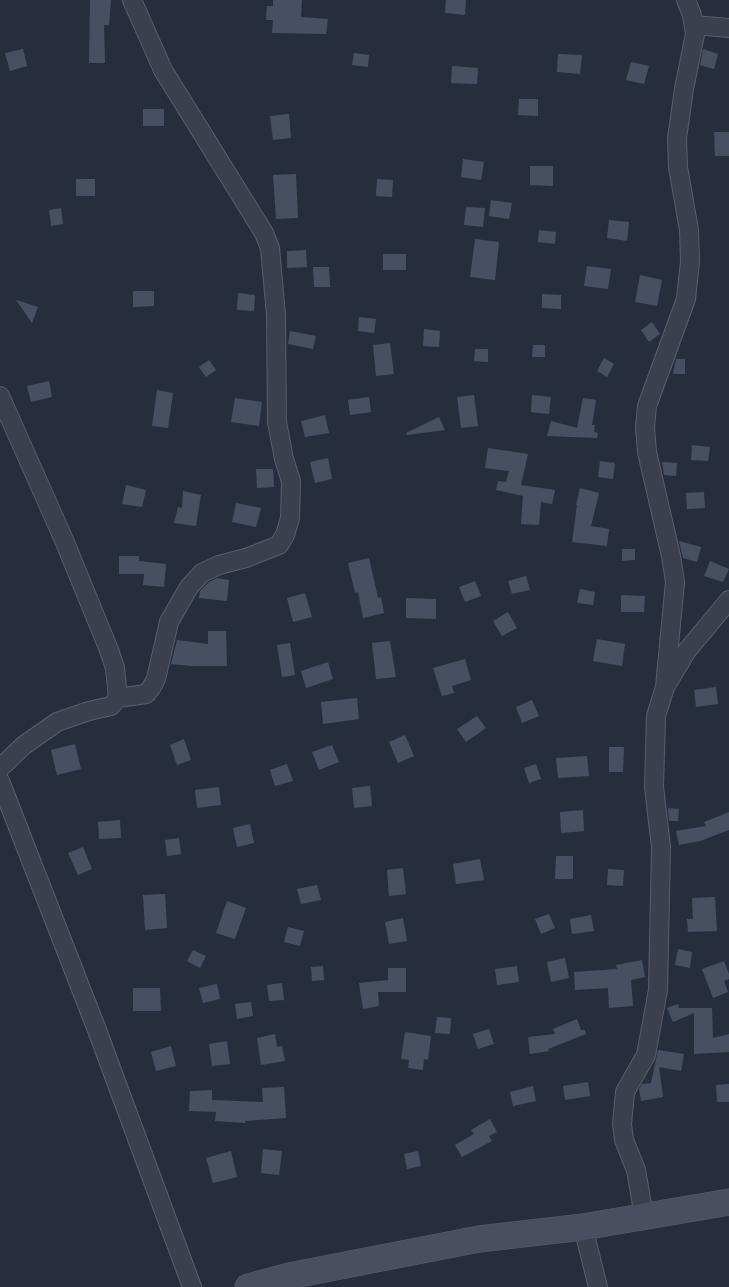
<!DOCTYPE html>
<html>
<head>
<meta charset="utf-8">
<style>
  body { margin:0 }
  canvas { display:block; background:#262e3e }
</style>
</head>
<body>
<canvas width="729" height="1287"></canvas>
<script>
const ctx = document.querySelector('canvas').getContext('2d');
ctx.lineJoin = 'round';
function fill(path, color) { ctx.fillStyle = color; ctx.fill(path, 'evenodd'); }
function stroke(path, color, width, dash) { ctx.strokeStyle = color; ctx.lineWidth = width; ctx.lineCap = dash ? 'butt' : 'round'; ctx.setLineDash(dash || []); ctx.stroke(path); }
const building = new Path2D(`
  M90,0H111L109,25H104L105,63H89Z
  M273,0H302L301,17L328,19L326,34L272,33L273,20H266L267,6H273Z
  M446,0H466L465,15L445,13Z
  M23,49L27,66L10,71L5,53Z
  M703,49L718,54L714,69L700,65Z
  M354,53L369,55L368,67L352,65Z
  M558,54L582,55L580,74L557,72Z
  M631,62L649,66L644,84L626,80Z
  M452,66L478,68L477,84L451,83Z
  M519,99H538V116L518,115Z
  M143,109H164V126H143Z
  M289,114L291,138L273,140L270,116Z
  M714,132H729V156H715Z
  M463,159L484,162L481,180L461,177Z
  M530,166H553V186L530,185Z
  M296,174L298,218L276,219L273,175Z
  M76,179H95V196H76Z
  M377,179L393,180L392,197L376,196Z
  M491,200L512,203L509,219L489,216Z
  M466,207L485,208L483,227L464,225Z
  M61,208L63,224L51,226L49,210Z
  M609,220L629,222L627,241L607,238Z
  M539,230L556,232L555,244L538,242Z
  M475,239L499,242L495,280L470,277Z
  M306,250L307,267L287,268V251Z
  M383,254H406V270H383Z
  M587,266L611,269L608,289L584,286Z
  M313,267H329L330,287H314Z
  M640,275L662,280L657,306L635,302Z
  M133,291H154V306L133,307Z
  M238,293L255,295L254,311L237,310Z
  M542,294L561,295V309L542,308Z
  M16,300L38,307L32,323Z
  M359,317L376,319L374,333L358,331Z
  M652,322L660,334L649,342L641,330Z
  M424,329L440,331L439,347L423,346Z
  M290,331L316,336L313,349L288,344Z
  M390,343L394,374L376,376L373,345Z
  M533,345H545V357H532Z
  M475,349H488V362L474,361Z
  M604,358L614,364L607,377L597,371Z
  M676,359H685V374H673Z
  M209,360L216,370L206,377L199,367Z
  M49,381L52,397L31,402L27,386Z
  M157,390L173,393L168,428L152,426Z
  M474,395L478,426L461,428L457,397Z
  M532,395L551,397L549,414L531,412Z
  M369,397L371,412L350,415L348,400Z
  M235,398L262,402L259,426L231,422Z
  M583,398L596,400L592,425H595L594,432L598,433L597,438L547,436L551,421L577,428Z
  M325,415L329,433L305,437L301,421Z
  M439,417L445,430L407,435L406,433Z
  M692,445L710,447L708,461L691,460Z
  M488,448L528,454L521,485L555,490L552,504L541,502L539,525L521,524L523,496L496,490L498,481L506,482L509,471L485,468Z
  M328,458L332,479L315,483L310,462Z
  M600,461L615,463L613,479L598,477Z
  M662,462L677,463L676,476L664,475Z
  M256,469H273L274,487L257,488Z
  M126,485L146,490L142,507L122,504Z
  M580,488L599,493L591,526L609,529L607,546L572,542L577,505H576Z
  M183,491L201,495L196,526L174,523L178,507L182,508Z
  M704,492L705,508L687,509L686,493Z
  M236,503L261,508L256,527L232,522Z
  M679,541L701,547L697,562L683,558Z
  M622,549H635V560L622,561Z
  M119,556H139V561L166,564L164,587L143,585L144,574H119Z
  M369,558L378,598L381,597L384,613L363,618L358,592L355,593L348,563Z
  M710,561L729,569L723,582L704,576Z
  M526,576L530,590L512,594L508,581Z
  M217,578L229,580L227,601L199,598L200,591L209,582Z
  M475,581L481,596L465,602L459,587Z
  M580,589L595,592L593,605L577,603Z
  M305,593L312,617L293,622L287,598Z
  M621,595L645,596L644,612H621Z
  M406,598L436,599V619L406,618Z
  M508,612L517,628L502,636L493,621Z
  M208,631H226L227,666H192L171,664L177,640L208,644Z
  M597,639L625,644L622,666L593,661Z
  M390,641L396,677L376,679L372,643Z
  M290,643L295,675L282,677L277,645Z
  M465,659L471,680L452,686L454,693L442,696L433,668Z
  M328,662L333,679L306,688L301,671Z
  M716,687L718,704L696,707L694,690Z
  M357,698L359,719L323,724L321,702Z
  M532,700L539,716L522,723L516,707Z
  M477,716L486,728L466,742L457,729Z
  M405,735L414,756L398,763L389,742Z
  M184,739L191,760L177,765L170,745Z
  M75,744L81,769L57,775L51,750Z
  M332,745L339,762L319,770L312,752Z
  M609,747H624L623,772H609Z
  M587,756L589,776L558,778L556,758Z
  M287,764L293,781L275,786L270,770Z
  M536,764L541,779L529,783L524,768Z
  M370,786L372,806L354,808L352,788Z
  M219,787L221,805L197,808L195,790Z
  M668,808L679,809L678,821H669Z
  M583,810L584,831L561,833L560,812Z
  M729,812V830L700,841L679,845L676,831L706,826L704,822Z
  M120,820L121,838L99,839L98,822Z
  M250,824L254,843L237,847L233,828Z
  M179,838L181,854L167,856L165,840Z
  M83,847L92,869L78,875L68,853Z
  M556,856H573V879H555Z
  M480,859L484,880L456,884L453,864Z
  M403,868L406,894L389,896L387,870Z
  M608,869L624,870L623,886L607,885Z
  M317,885L321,900L301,904L297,889Z
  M165,894L167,928L145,930L143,895Z
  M715,897L717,931L688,932L687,919H693L692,898Z
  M227,901L246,908L235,939L216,933Z
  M549,914L555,928L541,934L535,919Z
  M591,915L594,931L572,934L570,919Z
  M403,918L407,941L389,944L385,922Z
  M288,927L304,931L300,946L284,942Z
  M678,949L692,952L690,968L675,965Z
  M193,950L206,956L200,968L187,961Z
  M565,958L569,978L551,982L547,962Z
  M642,960L645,977L631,980L633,1006L609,1008L608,988L575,990L574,972L617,969L616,965Z
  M724,961L729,974V979L724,981L728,992L713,998L702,969Z
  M323,966L324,980L312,981L311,967Z
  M517,966L519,982L497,985L495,969Z
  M388,968H406V992H378L379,1006L363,1009L359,983L388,980Z
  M282,983L284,1000L269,1001L267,985Z
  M217,984L220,999L203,1003L199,988Z
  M133,988H160L161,1011H133Z
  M251,1002L253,1016L237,1019L235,1004Z
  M678,1004L679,1008H712L713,1038L729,1034V1052L694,1054V1013L673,1022L667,1008Z
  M437,1017L451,1018L450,1034L435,1033Z
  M577,1019L581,1030H585L586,1034L548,1049L549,1051L530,1054L528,1037L555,1034L553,1029Z
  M489,1029L494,1044L478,1049L473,1034Z
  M405,1032L431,1036L428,1060L424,1059L423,1070L408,1068L409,1060L401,1059Z
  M275,1034L277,1047L282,1046L285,1061L261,1065L257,1038Z
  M227,1041L230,1064L212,1066L209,1044Z
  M171,1046L176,1066L156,1071L151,1052Z
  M658,1050L684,1054L681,1071L659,1067L663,1097L641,1101L639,1089L642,1084L651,1083Z
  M588,1082L590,1096L565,1100L563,1086Z
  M729,1084V1102H717L716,1085Z
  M533,1086L536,1101L513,1106L510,1092Z
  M284,1087L286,1118L245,1121V1123L215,1121L216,1112L189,1111L190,1091L212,1090V1100L263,1102L262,1088Z
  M490,1119L497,1132L489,1136L492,1141L462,1157L455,1145L474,1134L471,1130Z
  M263,1149L282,1151L279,1175L261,1173Z
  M231,1151L237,1177L213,1183L206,1158Z
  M418,1151L421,1166L407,1169L404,1154Z`);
const minor = new Path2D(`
  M694,25L729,28
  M0,396L64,540L109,650L115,668L118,698L111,706L89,711L57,722L23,746L0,768
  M665,687L675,582L671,556L647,452L645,427L647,406L686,299L690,262L689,230L678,167L677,138L684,89L695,34L692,15L686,0
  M118,698L146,694L151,688L156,679L169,622L189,587L202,573L219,565L246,558L279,545L285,535L290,518L291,481L284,459L277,422L276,315L270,248L264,233L163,70L132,0
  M0,781L97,1030L192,1287
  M644,1216L636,1170L624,1140L622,1124L625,1092L646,1055L658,990L661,847L654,787L656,716L665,687L686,652L729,600
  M583,1227L598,1287`);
const secondary = new Path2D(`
  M248,1287L289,1276L479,1239L583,1227L729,1202`);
fill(building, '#475062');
stroke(minor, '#585e6c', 20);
stroke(secondary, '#585e6c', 27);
stroke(minor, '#3a404e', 18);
stroke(secondary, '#484f61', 26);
</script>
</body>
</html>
